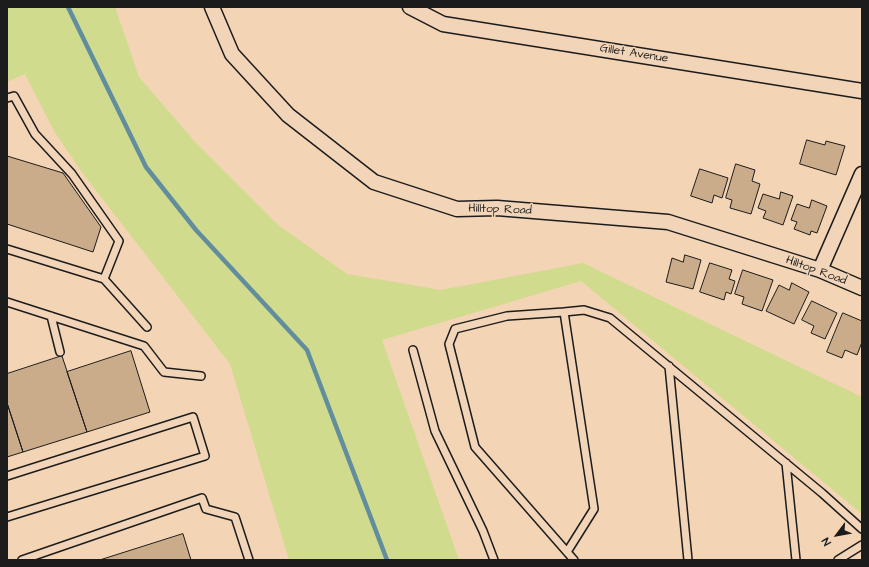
<!DOCTYPE html>
<html>
<head>
<meta charset="utf-8">
<style>
  body { margin:0 }
  #map { position:relative; width:869px; height:567px; overflow:hidden; background:#f3d4b4; font-family:"Architects Daughter",sans-serif }
  canvas { display:block }
  .frame { position:absolute; inset:0; border:8px solid #1c1c1c; pointer-events:none }
  .north { position:absolute; left:817px; top:515px; width:40px; height:40px; -webkit-text-stroke:3px #f2d5b8; paint-order:stroke; rotate:238deg; font-size:11px; font-weight:700; line-height:16px; text-align:center; color:#1c1c1c }
  .north::after { content:''; display:block; margin:auto; width:14px; height:18px; background:#1c1c1c; clip-path:polygon(50% 0,100% 100%,50% 72%,0 100%) }
</style>
</head>
<body>
<div id="map">
<canvas width="869" height="567"></canvas>
<div class="frame"></div>
<div class="north">N</div>
</div>
<script>
const ctx = document.querySelector('canvas').getContext('2d');
ctx.lineJoin = 'round';
function fill(path, color) { ctx.fillStyle = color; ctx.fill(path, 'evenodd'); }
function stroke(path, color, width, dash) { ctx.strokeStyle = color; ctx.lineWidth = width; ctx.lineCap = dash ? 'butt' : 'round'; ctx.setLineDash(dash || []); ctx.stroke(path); }
function drawText(font, color, halo, rows, align = 'center') {
  ctx.font = font + ' "Architects Daughter",sans-serif'; ctx.lineWidth = 3; ctx.setLineDash([]); ctx.textBaseline = 'middle'; ctx.strokeStyle = halo; ctx.fillStyle = color; for (const [text, x, y, turn = 0] of rows) {
    ctx.save(); ctx.translate(x, y); ctx.rotate((+turn || 0) * Math.PI / 180); ctx.textAlign = isNaN(turn) ? turn : align; if (halo) ctx.strokeText(text, 0, 0); ctx.fillText(text, 0, 0); ctx.restore();
  }
}
const green = new Path2D(`
  M7,7H115L139,77L196,143L278,225L347,274L441,290L583,263L862,397V514L581,281L382,340L459,560H289L230,364L81,171L54,131L25,74L7,82Z`);
const stream = new Path2D(`
  M68,7L146,167L196,230L307,350L387,560`);
const building = new Path2D(`
  M807,140L825,145L826,141L845,146L836,175L800,164Z
  M7,156L63,173L101,227L93,252L7,224Z
  M736,164L755,170L752,181L760,184L751,214L730,208L732,200L726,198Z
  M700,169L728,178L722,198L714,195L712,203L691,196Z
  M781,192L793,196L783,225L763,218L766,211L758,208L763,194L779,199Z
  M812,200L827,206L817,233L811,231L810,235L794,229L797,222L791,220L797,204L809,208Z
  M685,255L701,260L693,289L666,282L672,258L683,262Z
  M710,263L732,270L729,279L735,281L731,294L726,292L724,300L700,292Z
  M743,270L773,280L762,311L742,304L744,297L735,294Z
  M792,283L809,292L794,324L766,311L779,285L789,290Z
  M812,301L837,313L825,339L811,333L814,326L802,320Z
  M843,313L862,321V342L857,355L845,350L842,358L827,352Z
  M131,351L150,412L87,432L67,372Z
  M62,356L87,432L23,452L7,403V374Z
  M7,403L23,452L7,457Z
  M183,534L191,560H100Z`);
const service = new Path2D(`
  M7,98L14,96L35,134L72,174L119,241L104,279
  M7,249L104,279L147,327
  M7,302L144,346L164,372L201,376
  M564,312L594,509L567,552
  M51,316L60,352
  M413,350L435,431L483,531L494,560
  M669,366L688,560
  M786,463L796,560
  M7,476L193,417L205,456L7,517
  M22,560L202,498L206,509L235,517L249,560
  M574,560L475,447L449,344L455,329L507,316L564,312L584,310L610,318L822,493L862,529
  M838,560L862,545`);
const minor = new Path2D(`
  M212,7L232,54L288,115L374,182L457,209L497,208L668,222L820,270L862,288
  M410,7L443,24L862,91
  M820,270L862,174`);
const streetNames = [
  ["Gillet Avenue",634,54,9],
  ["Hilltop Road",500,210,2],
  ["Hilltop Road",816,271,20]
];
fill(green, '#d0db8e');
stroke(stream, '#628d9c', 4.5);
fill(building, '#caab8a');
stroke(building, '#1c1c1c', 1);
stroke(service, '#1c1c1c', 10);
stroke(minor, '#1c1c1c', 17);
stroke(service, '#f2d5b8', 7);
stroke(minor, '#f2d5b8', 14);
drawText('12px', '#1c1c1c', '#f2d5b8', streetNames);
</script>
</body>
</html>
